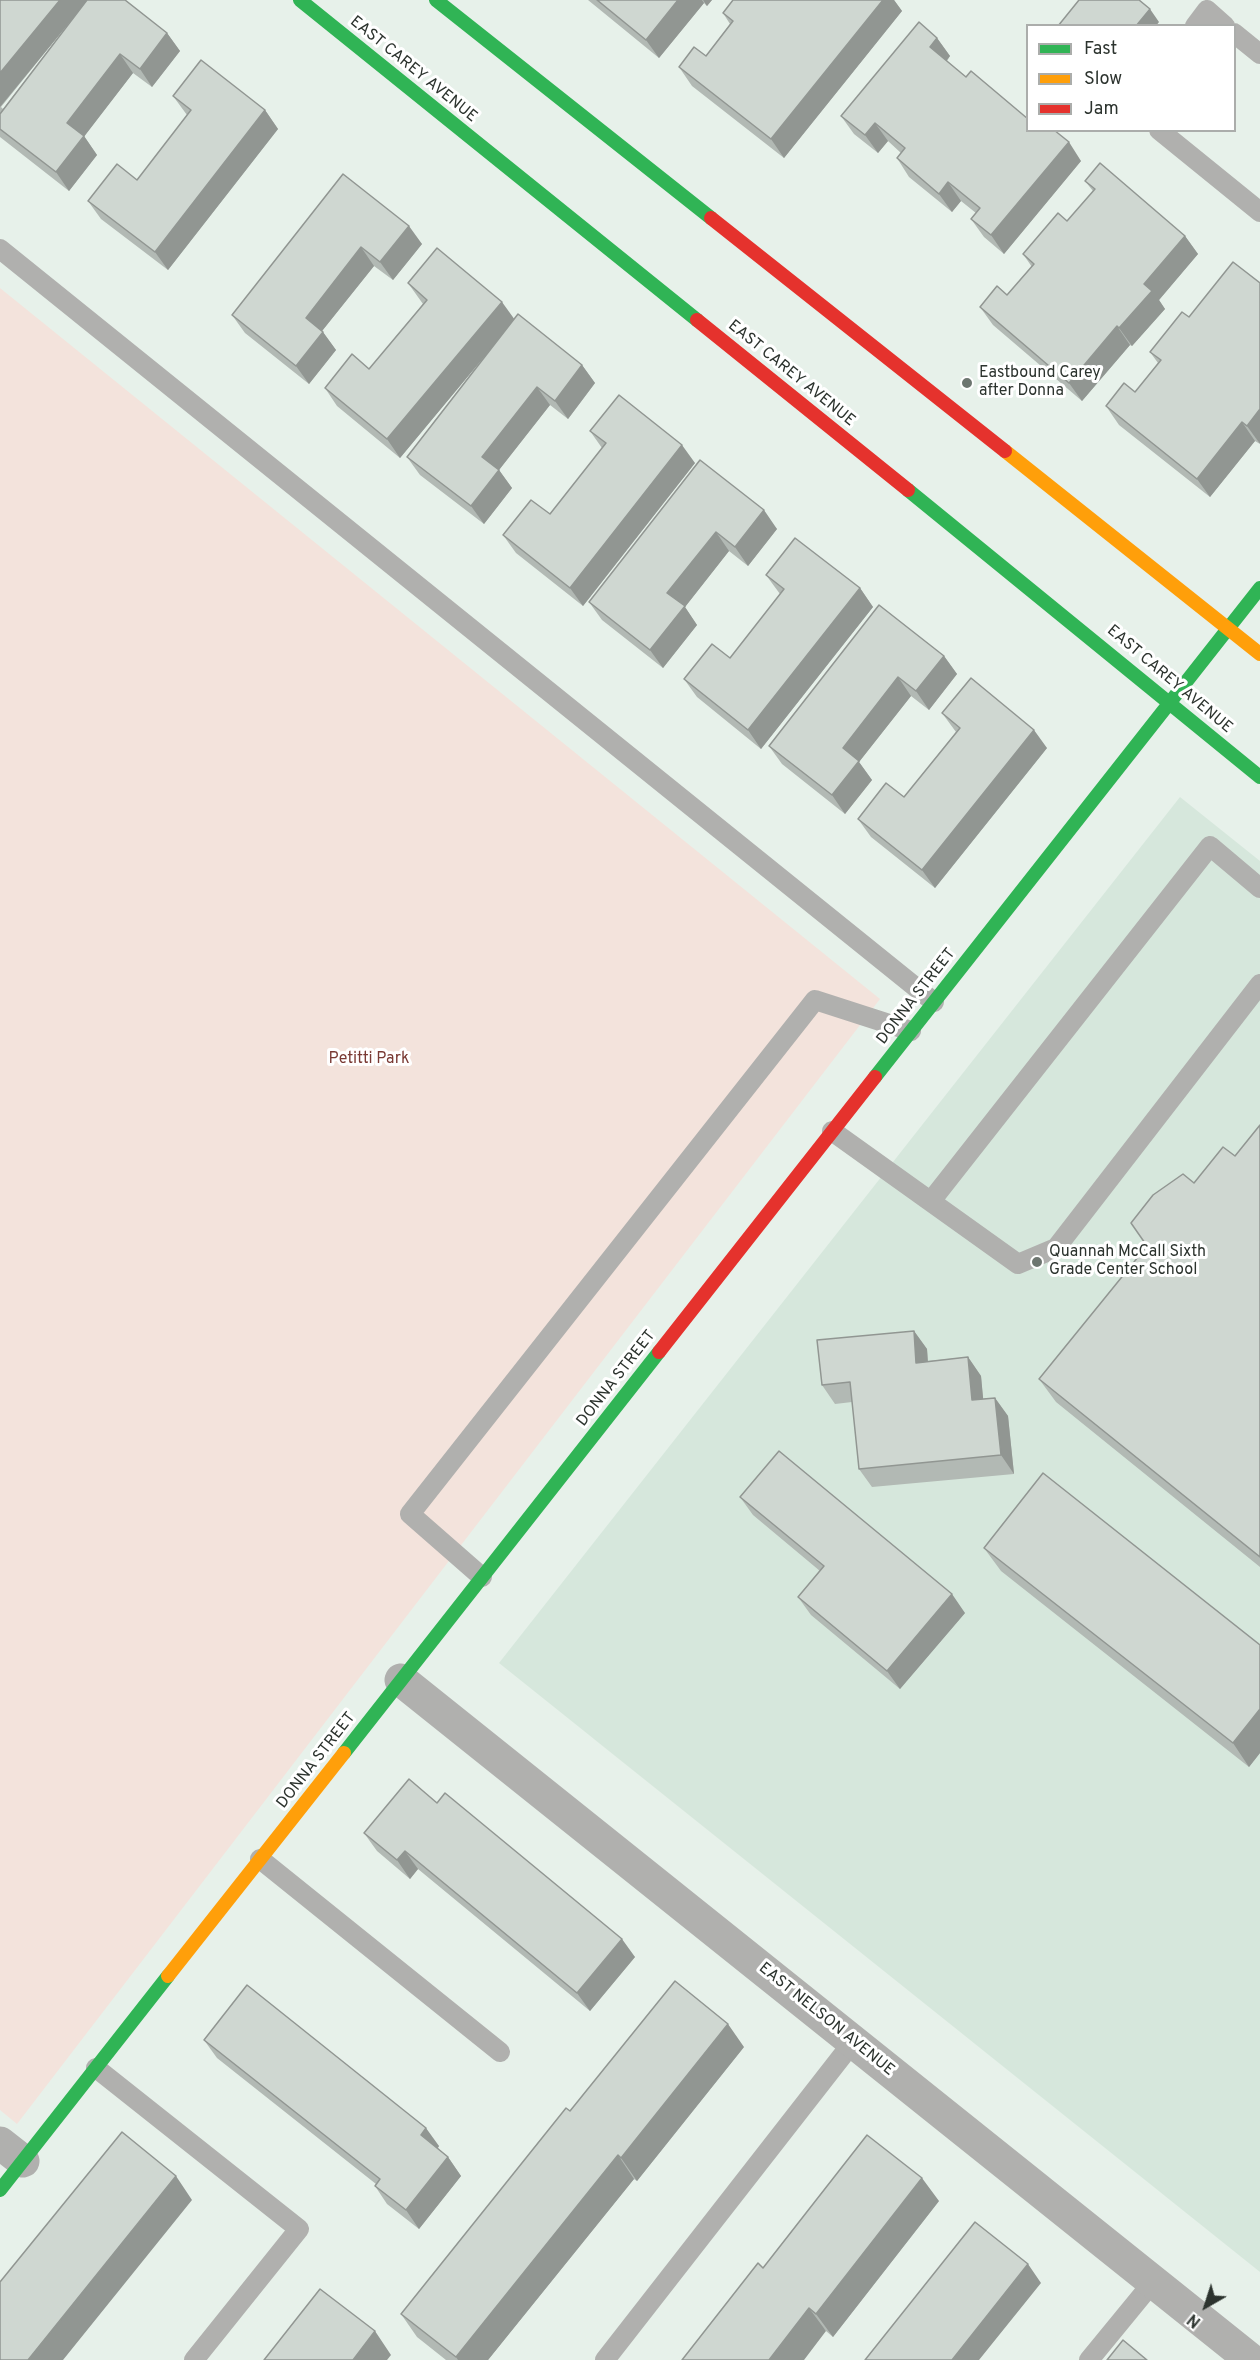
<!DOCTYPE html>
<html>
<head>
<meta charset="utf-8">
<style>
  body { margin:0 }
  #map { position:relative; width:1260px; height:2360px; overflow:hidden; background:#e7f1ea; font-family:Overpass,sans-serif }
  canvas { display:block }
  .legend { position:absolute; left:1026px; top:24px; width:210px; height:108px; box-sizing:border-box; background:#fff; border:2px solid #abadab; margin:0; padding:8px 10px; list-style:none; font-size:18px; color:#2c332e }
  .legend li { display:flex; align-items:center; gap:12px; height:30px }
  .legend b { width:30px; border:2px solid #abadab }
  .north { position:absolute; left:1176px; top:2276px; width:60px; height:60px; -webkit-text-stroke:4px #fff; paint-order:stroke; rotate:219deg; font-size:16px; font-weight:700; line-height:24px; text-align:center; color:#2c332e }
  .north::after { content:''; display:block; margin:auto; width:21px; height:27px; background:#2c332e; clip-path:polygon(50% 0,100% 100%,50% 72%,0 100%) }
</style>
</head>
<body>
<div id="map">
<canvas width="1260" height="2360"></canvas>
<ul class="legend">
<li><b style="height:8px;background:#30b455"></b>Fast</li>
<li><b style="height:8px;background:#ff9f0a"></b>Slow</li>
<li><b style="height:8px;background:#e5322d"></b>Jam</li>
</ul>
<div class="north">N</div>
</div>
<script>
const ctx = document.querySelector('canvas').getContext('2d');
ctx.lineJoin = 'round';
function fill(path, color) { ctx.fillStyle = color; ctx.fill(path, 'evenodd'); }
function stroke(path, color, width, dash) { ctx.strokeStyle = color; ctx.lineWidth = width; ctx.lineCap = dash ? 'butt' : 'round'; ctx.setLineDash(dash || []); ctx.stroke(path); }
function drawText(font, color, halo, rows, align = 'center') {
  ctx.font = font + ' Overpass,sans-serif'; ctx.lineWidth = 6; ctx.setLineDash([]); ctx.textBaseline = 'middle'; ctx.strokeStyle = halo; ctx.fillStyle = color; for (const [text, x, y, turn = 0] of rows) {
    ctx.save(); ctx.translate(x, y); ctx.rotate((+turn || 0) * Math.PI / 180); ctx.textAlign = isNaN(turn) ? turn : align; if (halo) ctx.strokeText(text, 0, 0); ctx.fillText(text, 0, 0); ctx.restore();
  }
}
const built = new Path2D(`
  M1180,797L1260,861V2272L499,1663Z`);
const green = new Path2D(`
  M0,288L880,999L17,2124L0,2110Z`);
const lane = new Path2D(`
  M1195,26L1207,10L1225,26
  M1234,33L1260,54
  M1159,130L1260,212
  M0,249L934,1002
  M832,1131L1018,1264L1056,1248L1260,984
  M931,1201L1210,846L1260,888
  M482,1577L410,1514L815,1000L911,1031
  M260,1859L500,2052
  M96,2068L299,2229L194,2360
  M605,2360L853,2042
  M1089,2360L1153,2282`);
const street = new Path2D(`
  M401,1680L1251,2360
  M0,2143L23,2161`);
const fast = new Path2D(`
  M300,0L697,320
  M436,0L711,218
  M908,490L1260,777
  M875,1077L1260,588
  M344,1753L659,1352
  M0,2190L168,1976`);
const slow = new Path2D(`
  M1005,451L1260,654
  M168,1976L344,1753`);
const jam = new Path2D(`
  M711,218L1005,451
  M697,320L908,490
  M659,1352L875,1077`);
const wall = new Path2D(`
  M0,0H125L167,33L180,51L152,87L133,73L84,136L97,155L69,191L0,137ZM77,13L3,109L1,107Z
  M588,0H712L707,6L704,3L659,58Z
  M733,0H894L902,11L784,158L692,86L679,67L706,56L730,24L723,13Z
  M937,38L950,56L947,61L1028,130L1081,161L1004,254L984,237L971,219L976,213L961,201L952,212L909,177L897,158L901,153L888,141L878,153L854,134L841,116Z
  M173,96L265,110L278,129L168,270L101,219L88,201L137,180L187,115Z
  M343,174L422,244L393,280L374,266L322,331L336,350L309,384L245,333L232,315Z
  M1085,181L1185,236L1198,254L1159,300L1165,309L1132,346L1130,345L1082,401L993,325L980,307L1007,295L1032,267L1023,254L1067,221L1093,191Z
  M408,283L514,319L582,365L595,383L568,419L550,405L499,470L512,488L484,524L420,475L407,457L486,354L400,458L337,406L325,388L369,369L423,304Z
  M1182,312L1260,444L1255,441L1210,497L1119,425L1106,406L1135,392L1158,363L1150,352Z
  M590,431L695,463L583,606L516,553L503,535L550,514L602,448Z
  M700,460L777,529L748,566L729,551L685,607L697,625L663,668L602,620L589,602Z
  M766,575L860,588L873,607L761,749L697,697L684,679L730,658L780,594Z
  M879,605L944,656L957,674L929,710L911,696L859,762L872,780L845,814L782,764L769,746Z
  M942,713L1047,748L935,888L871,837L858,819L904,797L956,732Z
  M1260,1125V1567L1056,1402L1039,1379L1147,1246L1194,1183L1235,1156Z
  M914,1331L927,1349L928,1361L968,1357L981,1376L983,1399L995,1398L1008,1416L1014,1474L872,1487L859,1469L852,1402L835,1404L822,1385Z
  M740,1497L965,1613L900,1689L811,1615L798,1597L820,1571L753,1515Z
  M984,1548L1260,1645V1753L1249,1767L1001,1571Z
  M437,1803L635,1957L590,2011L418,1869L410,1879L377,1851L364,1833Z
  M204,2040L439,2146L438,2148L448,2157L461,2176L419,2229L387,2204L375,2186L376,2184L217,2058Z
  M744,2047L637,2181L634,2179L488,2360H446L417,2337L401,2314L570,2111Z
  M939,2201L833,2337L826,2331L763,2268Z`);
const shadedWall = new Path2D(`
  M60,0H88L0,107V73Z
  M678,0H702L704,3L659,58L646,40Z
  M703,0H712L707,6Z
  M883,0H894L902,11L784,158L771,139Z
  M1150,9L1159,22L1156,26H1136Z
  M167,33L180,51L152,87L140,69Z
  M937,38L950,56L943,65L930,47Z
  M120,54L133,73L80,142L67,123Z
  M265,110L278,129L168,270L155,252Z
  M875,123L888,141L878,153L865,135Z
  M84,136L97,155L69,191L56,172Z
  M1069,142L1081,161L1004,254L991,235Z
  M948,182L961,201L952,212L939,194Z
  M409,226L422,244L393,280L380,262Z
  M1185,236L1198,254L1159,300L1165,309L1132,346L1119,328L1144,284Z
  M361,247L374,266L318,336L306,318Z
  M502,302L515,320L400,458L387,439Z
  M1117,326L1130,345L1082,401L1069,383Z
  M323,332L336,350L309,384L296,366Z
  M582,365L595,383L568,419L555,401Z
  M537,387L550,405L499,470L512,488L484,524L471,506L482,457Z
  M1260,409V444L1247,426Z
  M1242,422L1255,441L1210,497L1197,479Z
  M682,445L695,463L583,606L570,588Z
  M764,510L777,529L748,566L735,547Z
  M716,532L729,551L685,607L697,625L663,668L650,650L667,593Z
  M860,588L873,607L761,749L748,730Z
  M944,656L957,674L929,710L916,691Z
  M898,677L911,696L859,762L872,780L845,814L832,795L843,748Z
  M1034,730L1047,748L935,888L922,870Z
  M914,1331L927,1349L929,1381L916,1363Z
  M968,1357L981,1376L985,1418L972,1400Z
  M995,1398L1008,1416L1014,1474L1001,1455Z
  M952,1594L965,1613L900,1689L887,1671Z
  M1260,1709V1753L1249,1767L1233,1743Z
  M405,1851L418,1869L410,1879L397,1860Z
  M622,1939L635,1957L590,2011L577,1993Z
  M728,2024L744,2047L637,2181L621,2158Z
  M426,2128L439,2146L434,2153L421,2135Z
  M618,2155L634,2179L488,2360H458L456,2357Z
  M448,2157L461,2176L419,2229L406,2210Z
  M176,2176L192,2200L63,2360H28Z
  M922,2178L939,2201L833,2337L816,2314Z
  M1028,2264L1041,2283L979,2360H952Z
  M809,2308L826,2331L804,2360H769Z
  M375,2331L391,2355L387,2360H353Z`);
const building = new Path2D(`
  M0,0H60L0,73Z
  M87,0H125L167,33L140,69L120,54L67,123L84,136L56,172L0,129V114Z
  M597,0H678L646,40Z
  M733,0H883L771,139L679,67L694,47L706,56L733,21L723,13Z
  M1079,0H1139L1150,9L1136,26H1058Z
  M919,22L937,38L930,47L966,77L971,71L1028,119V130H1054L1069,142L991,235L971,219L980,208L948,182L939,194L897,158L905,148L875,123L865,135L841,116Z
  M201,60L265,110L155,252L88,201L117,164L137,180L191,110L173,96Z
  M1100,163L1185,236L1144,284L1152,291L1119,328L1117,326L1069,383L980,307L997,286L1007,295L1034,264L1023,254L1058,213L1067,221L1095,189L1085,181Z
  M343,174L409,226L380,262L361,247L306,318L323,332L296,366L232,315Z
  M437,248L502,302L387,439L325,388L352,354L369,369L427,300L408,283Z
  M1233,262L1260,283V409L1247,426L1242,422L1197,479L1106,406L1124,383L1135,392L1161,360L1150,352L1182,312L1189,317Z
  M518,314L582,365L555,401L537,387L482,457L499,470L471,506L407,457Z
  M619,395L682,445L570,588L503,535L531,500L550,514L606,443L590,431Z
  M700,460L764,510L735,547L716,532L667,593L685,606L650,650L589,602Z
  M795,538L860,588L748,730L684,679L712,644L730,658L784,589L766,575Z
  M879,605L944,656L916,691L898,677L843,748L859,761L832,795L769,746Z
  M971,678L1034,730L922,870L858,819L886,783L904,797L960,728L942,713Z
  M1260,1125V1557L1039,1379L1147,1246L1131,1223L1153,1195L1183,1174L1194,1183L1223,1147L1235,1156Z
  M914,1331L916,1363L968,1357L972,1400L995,1398L1001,1455L859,1469L850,1382L822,1385L817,1340Z
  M779,1451L952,1594L887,1671L798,1597L824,1566L740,1497Z
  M1043,1473L1260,1645V1709L1233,1743L984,1548Z
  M409,1779L437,1803L445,1793L622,1939L577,1993L405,1851L397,1860L364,1833Z
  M675,1981L728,2024L621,2158L618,2155L456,2357L401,2314L566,2108L570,2111Z
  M247,1985L426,2128L421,2135L448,2157L406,2210L375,2186L380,2179L204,2040Z
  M122,2132L176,2176L28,2360H0V2282Z
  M867,2135L922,2178L816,2314L809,2308L769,2360H682L758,2263L763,2268Z
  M975,2222L1028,2264L952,2360H865Z
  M320,2289L375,2331L353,2360H264Z
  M1123,2340L1147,2360H1107Z`);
const markers = [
  [967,383,6,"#6d7670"],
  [1037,1262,6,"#6d7670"]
];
const streetNames = [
  ["EAST CAREY AVENUE",413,70,39],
  ["EAST CAREY AVENUE",791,374,39],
  ["EAST CAREY AVENUE",1169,680,40],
  ["DONNA STREET",917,997,-52],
  ["DONNA STREET",617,1379,-52],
  ["DONNA STREET",317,1761,-52],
  ["EAST NELSON AVENUE",826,2020,39]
];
const poiNames = [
  ["Eastbound Carey",979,374],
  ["after Donna",979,392],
  ["Quannah McCall Sixth",1049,1253],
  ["Grade Center School",1049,1271]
];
const parkNames = [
  ["Petitti Park",369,1060]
];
fill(built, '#d6e7dc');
fill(green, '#f3e3dc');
stroke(lane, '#b0b0ae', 20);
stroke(street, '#b0b0ae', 33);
stroke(fast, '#30b455', 14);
stroke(slow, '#ff9f0a', 14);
stroke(jam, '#e5322d', 14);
fill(wall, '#b2b9b4');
fill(shadedWall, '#919692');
fill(building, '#cfd7d1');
stroke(building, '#919692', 1.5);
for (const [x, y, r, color] of markers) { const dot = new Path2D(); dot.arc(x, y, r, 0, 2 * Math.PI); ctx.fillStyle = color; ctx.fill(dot); stroke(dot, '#fff', 2); }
drawText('16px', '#2c332e', '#fff', streetNames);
drawText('16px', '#2c332e', '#fff', poiNames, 'left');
drawText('16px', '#793933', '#fff', parkNames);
</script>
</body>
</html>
